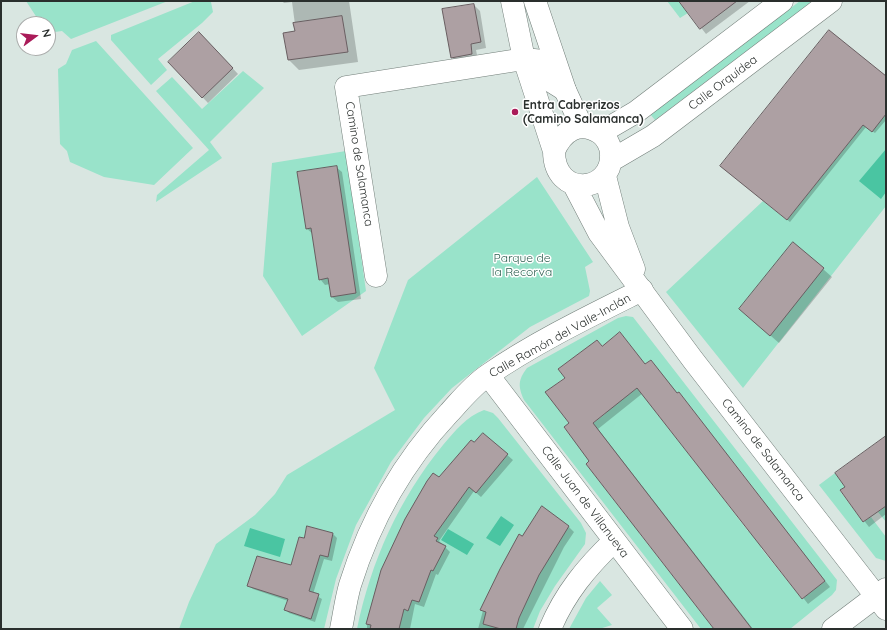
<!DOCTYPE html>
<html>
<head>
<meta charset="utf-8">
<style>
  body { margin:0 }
  #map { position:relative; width:887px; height:630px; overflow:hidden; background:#d9e6e1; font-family:Quicksand,sans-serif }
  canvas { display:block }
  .frame { position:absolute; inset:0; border:2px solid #2a2f2d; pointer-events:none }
  .north { position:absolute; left:16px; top:16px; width:40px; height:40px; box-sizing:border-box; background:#fff; border:1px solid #aaacab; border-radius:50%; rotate:75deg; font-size:11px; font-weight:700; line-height:16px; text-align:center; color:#2a2f2d }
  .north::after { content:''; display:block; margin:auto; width:14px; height:18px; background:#aa1b59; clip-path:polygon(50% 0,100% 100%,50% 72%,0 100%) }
</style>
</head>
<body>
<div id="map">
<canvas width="887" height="630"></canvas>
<div class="frame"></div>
<div class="north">N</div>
</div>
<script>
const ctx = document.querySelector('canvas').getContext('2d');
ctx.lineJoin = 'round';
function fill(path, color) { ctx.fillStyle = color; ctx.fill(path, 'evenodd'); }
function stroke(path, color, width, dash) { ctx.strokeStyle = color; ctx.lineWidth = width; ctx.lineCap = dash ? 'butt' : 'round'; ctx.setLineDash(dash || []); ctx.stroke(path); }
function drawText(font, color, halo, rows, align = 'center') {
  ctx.font = font + ' Quicksand,sans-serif'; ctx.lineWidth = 3; ctx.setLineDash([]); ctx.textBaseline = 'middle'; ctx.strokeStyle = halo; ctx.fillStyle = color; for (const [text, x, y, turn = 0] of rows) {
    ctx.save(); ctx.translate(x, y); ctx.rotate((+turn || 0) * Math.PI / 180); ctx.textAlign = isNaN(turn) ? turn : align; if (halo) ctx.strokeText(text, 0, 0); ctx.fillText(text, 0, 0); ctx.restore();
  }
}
const green = new Path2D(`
  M26,1H168L71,39L62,31L48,33V24H41Z
  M195,1L211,2L213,12L202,23L158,59L167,70L151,85L111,40V35Z
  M667,1H679L688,13L680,18Z
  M800,1H813L655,120L650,114Z
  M96,41L193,148L154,185L104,177L70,162L67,151L60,144L58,69L66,64L72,50Z
  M243,71L264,88L210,142L222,158L156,202L157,195L209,150L156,91L172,77L202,109Z
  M886,114V206L743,388L666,292L763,201L787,220L863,125Z
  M346,151L366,291L302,336L263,276L272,163Z
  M537,177L593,262L585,267L590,291L589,296L530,327L452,388L424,418L391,462L356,525L336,579L324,629H179L189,602L216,544L255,515L275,494L287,475L395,410L374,368L408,280Z
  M626,316L633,317L837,580L836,590L832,595L790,629H752L716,583L692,601L714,629H701L524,400C518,386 518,380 527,368L618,318ZM620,332L645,364L651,360L659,371L627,396L590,394L605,414L573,439L564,428L569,423L546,392L565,377L558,369L597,340L602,346ZM679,392L719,444L695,462L655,411ZM603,451L650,497L626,516L586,464ZM732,460L772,512L748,531L708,479ZM663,514L703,566L679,584L639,533ZM785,529L825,581L802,599L761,548Z
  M484,410L493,413L498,418L581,523L586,533L585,544L555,586L540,611L533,629H357C371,561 399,499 443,445C455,431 467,416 484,410Z
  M835,473L845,487L840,491L863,522L871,517L886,537V561L876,558L819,485Z
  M886,506V522L878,512Z
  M600,581L612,595L597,608L612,625L599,629H569L586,598Z`);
const water = new Path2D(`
  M886,149V192L881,199L859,181Z
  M501,516L514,525L500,546L486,538Z
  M250,528L285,539L280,557L244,546Z
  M448,529L474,544L467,555L441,540Z`);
const shadow = new Path2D(`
  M282,1H349L358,62L299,70L289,60L285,34L296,32L292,2L284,3Z
  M680,1H750L706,34Z
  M474,5L480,11L486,48L476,50L478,60L457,63L452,57Z
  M205,39L238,74L208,103L169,62Z
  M886,77V120L875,133L866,127L790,222L724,169Z
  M336,167L342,172L361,299L338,302L332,297L330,284L325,285L320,279L313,234L306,228Z
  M823,269L832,277L779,343L740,309Z
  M620,333L646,365L651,361L678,394L679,393L684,399L830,587L808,604L643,393L598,429L753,629H715L591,462L571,423L566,378Z
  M483,434L513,460L481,497L474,491L439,541L450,552L438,575L436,574L424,607L415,604L410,629H367V624L439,478Z
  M886,436V514L869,527L841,491L846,487L836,473Z
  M568,526L574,532L564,547L523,629H478L485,603L522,537Z
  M333,534L337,538L332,561L324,559L313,594L322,599L315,622L289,613L285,609L288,601L253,589L248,585L292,567L304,539Z`);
const building = new Path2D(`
  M679,1H737L700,29Z
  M474,4L481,42L471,44L472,54L451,58L442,9Z
  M342,16L348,52L288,60L283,33L295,31L293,23Z
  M829,30L886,76V114L872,132L863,125L787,220L720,166Z
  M199,32L233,68L202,98L168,62Z
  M337,166L356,293L331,297L328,278L319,280L311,228L306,229L297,172Z
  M793,242L824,268L770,336L739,309Z
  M620,332L645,364L651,360L677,393L679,392L825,581L802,599L637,388L593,423L752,629H714L586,464L589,461L564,427L569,423L545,392L565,378L558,369L597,340L602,346Z
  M483,433L508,454L476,493L469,487L434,536L438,538L436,541L446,546L433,571L431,570L419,602L412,600L408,611L404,609L399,629H370L371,625L366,624L381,570L405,519L427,481L433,473L439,477L471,440L474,442Z
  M886,436V506L863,522L840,490L845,487L835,473Z
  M542,506L569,526L539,575L519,618L516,629H501L483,624L486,612L480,610L500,569L519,534L522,536Z
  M307,526L333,533L328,557L320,555L309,591L319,594L311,619L284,610L288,599L247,586L257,556L291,565L299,537L304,538Z`);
const minor = new Path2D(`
  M376,276L346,87L524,59L543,61L549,80L565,90
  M488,375L682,629
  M341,629C344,614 346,599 350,585C370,521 403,462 449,413C461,400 473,385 488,375C534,343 592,315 642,290
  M550,629C565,593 587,567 614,541
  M833,629L886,589`);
const tertiary = new Path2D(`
  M512,1L524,59L554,151C554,199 613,193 611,154C611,146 606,137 600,133C579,119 562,132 554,151
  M535,1L565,90L582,127
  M600,133L636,112L782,1
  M612,160L653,136L831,1
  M605,176L618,227L634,269
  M574,185L599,233L693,360L886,609`);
const markers = [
  [515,112,4,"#aa1b59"]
];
const streetNames = [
  ["Calle Orquídea",723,83,-37],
  ["Camino de Salamanca",359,164,81],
  ["Calle Ramón del Valle-Inclán",560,336,-29],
  ["Camino de Salamanca",763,450,52],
  ["Calle Juan de Villanueva",585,502,53]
];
const poiNames = [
  ["Entra Cabrerizos",523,105],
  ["(Camino Salamanca)",523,119]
];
const parkNames = [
  ["Parque de",522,258],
  ["la Recorva",522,272]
];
fill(green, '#99e3ca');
fill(water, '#4ac5a2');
fill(shadow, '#0003');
fill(building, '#ada0a3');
stroke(building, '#695e61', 1);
stroke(minor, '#727e79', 23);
stroke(tertiary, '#727e79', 23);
stroke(minor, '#fff', 22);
stroke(tertiary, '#fff', 22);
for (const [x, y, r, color] of markers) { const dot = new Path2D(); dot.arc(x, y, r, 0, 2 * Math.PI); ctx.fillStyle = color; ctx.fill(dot); stroke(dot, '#fff', 1.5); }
drawText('12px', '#2a2f2d', '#fff', streetNames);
drawText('bold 12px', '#2a2f2d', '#fff', poiNames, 'left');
drawText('12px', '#2e6051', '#fff', parkNames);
</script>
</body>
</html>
